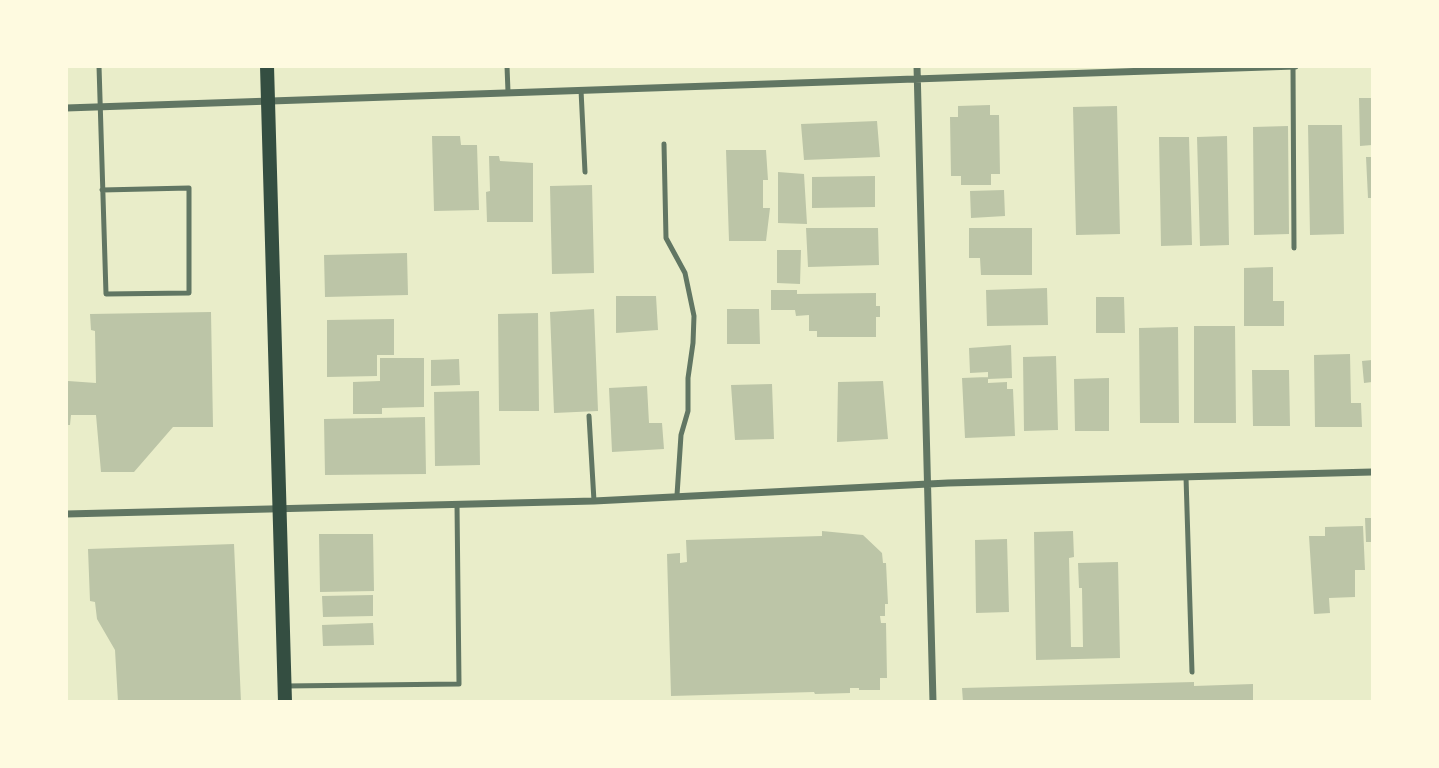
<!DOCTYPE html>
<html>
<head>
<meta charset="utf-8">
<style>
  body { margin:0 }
  #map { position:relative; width:1439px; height:768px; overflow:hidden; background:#e9edc9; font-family:"Crimson Pro",serif }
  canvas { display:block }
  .frame { position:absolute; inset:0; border:68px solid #fefae0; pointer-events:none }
</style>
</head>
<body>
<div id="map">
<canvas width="1439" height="768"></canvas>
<div class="frame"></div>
</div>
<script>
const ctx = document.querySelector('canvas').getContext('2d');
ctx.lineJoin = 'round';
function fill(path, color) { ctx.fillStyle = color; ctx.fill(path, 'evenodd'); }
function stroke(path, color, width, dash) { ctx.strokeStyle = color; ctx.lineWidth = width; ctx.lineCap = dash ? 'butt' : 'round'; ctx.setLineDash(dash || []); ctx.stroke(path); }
const building = new Path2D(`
  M1359,98H1372V145L1360,146Z
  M990,105V115H999L1000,174H991V185H961V176H951L950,117H958V106Z
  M1117,106L1120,234L1076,235L1073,107Z
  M877,121L880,157L804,160L801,124Z
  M1308,125H1342L1344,234L1310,235Z
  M1288,126L1289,234L1254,235L1253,127Z
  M432,136H460L461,145H477L479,210L434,211Z
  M1227,136L1229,245L1200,246L1197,137Z
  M1159,137H1189L1192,245L1161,246Z
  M726,150H766L768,180H763V208H770L766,241H729Z
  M489,156H499L500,161L533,163V222H487L486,192L490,191Z
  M1366,157H1372V198H1368Z
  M778,172L804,174L807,224L778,223Z
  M875,176V207L812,208V177Z
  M592,185L594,273L552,274L550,186Z
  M1004,190L1005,216L971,218L970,191Z
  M806,228H878L879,265L808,267Z
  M969,228H1032V275H981L980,258H969Z
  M777,250H801L800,284L777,283Z
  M407,253L408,295L325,297L324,255Z
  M1273,267V301H1284V326H1244V268Z
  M1047,288L1048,325L987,326L986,290Z
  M771,290H797V294L876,293V306H880V317H876V337H817V331H809V315L796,316L795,310H771Z
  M616,296H656L658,330L616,333Z
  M1096,297H1124L1125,333H1096Z
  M594,309L598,411L554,413L550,312Z
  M727,309H759L760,344H727Z
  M211,312L213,427H173L134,472H101L96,415H71L70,425H66L68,381L96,383L95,331L91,330L90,314Z
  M538,313L539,411H499L498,314Z
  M394,319V355H377V376L327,377V320Z
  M1194,326H1235L1236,423H1194Z
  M1178,327L1179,423H1140L1139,328Z
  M1011,345L1012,378L988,379V372L970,373L969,348Z
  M1350,354L1351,403H1361L1362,427H1315L1314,355Z
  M1056,356L1058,430L1024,431L1023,357Z
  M380,358H424V407L382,408V414H353V382L380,381Z
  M459,359L460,385L431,386V360Z
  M1372,360V382L1364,383L1362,361Z
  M1252,370H1289L1290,426H1253Z
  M988,377V383L1007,382V389H1013L1015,436L965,438L962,378Z
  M1109,378V431H1075L1074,379Z
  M883,381L888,439L837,442L838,382Z
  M772,384L774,439L735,440L731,385Z
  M647,386L649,423H662L664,449L612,452L609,388Z
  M479,391L480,465L435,466L434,392Z
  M425,417L426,474L325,475L324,419Z
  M1365,518H1372V542H1366Z
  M1363,526L1365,570H1355V597L1329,598L1330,613L1314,614L1309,536H1325V527Z
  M822,531L863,535L882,553L883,563H886L888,604H885V616H880L881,623H886L887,678H880V690H859V688H850V693L815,694L814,692L671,696L667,554L680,553V563L687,562L686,540L822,536Z
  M1073,531L1074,557L1069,558L1071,647H1083L1082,588H1079L1078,563L1118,562L1120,658L1036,660L1034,532Z
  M319,534H373L374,591L320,592Z
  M1007,539L1009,612L976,613L975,540Z
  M234,544L241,702H118L115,650L97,619L95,602L90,601L88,549Z
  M373,595V616L323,617L322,596Z
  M373,623L374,645L323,646L322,625Z
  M1194,682V686L1253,684V702H963L962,688Z`);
const service = new Path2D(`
  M99,66L106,294L189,293V188L102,190
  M507,66L508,92
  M1293,67L1294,248
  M581,90L585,172
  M664,144L666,238L685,273L694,316L693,343L688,378V411L681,435L677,495
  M589,416L594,501
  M1186,477L1192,672
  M285,686L459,684L457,504`);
const minor = new Path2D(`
  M917,66L933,702
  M66,108L1295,66
  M66,514L594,501L948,483L1372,472`);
const secondary = new Path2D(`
  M267,66L285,702`);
fill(building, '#bcc5a7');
stroke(service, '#617663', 5);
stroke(minor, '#617663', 7);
stroke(secondary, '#344e41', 14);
</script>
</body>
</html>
